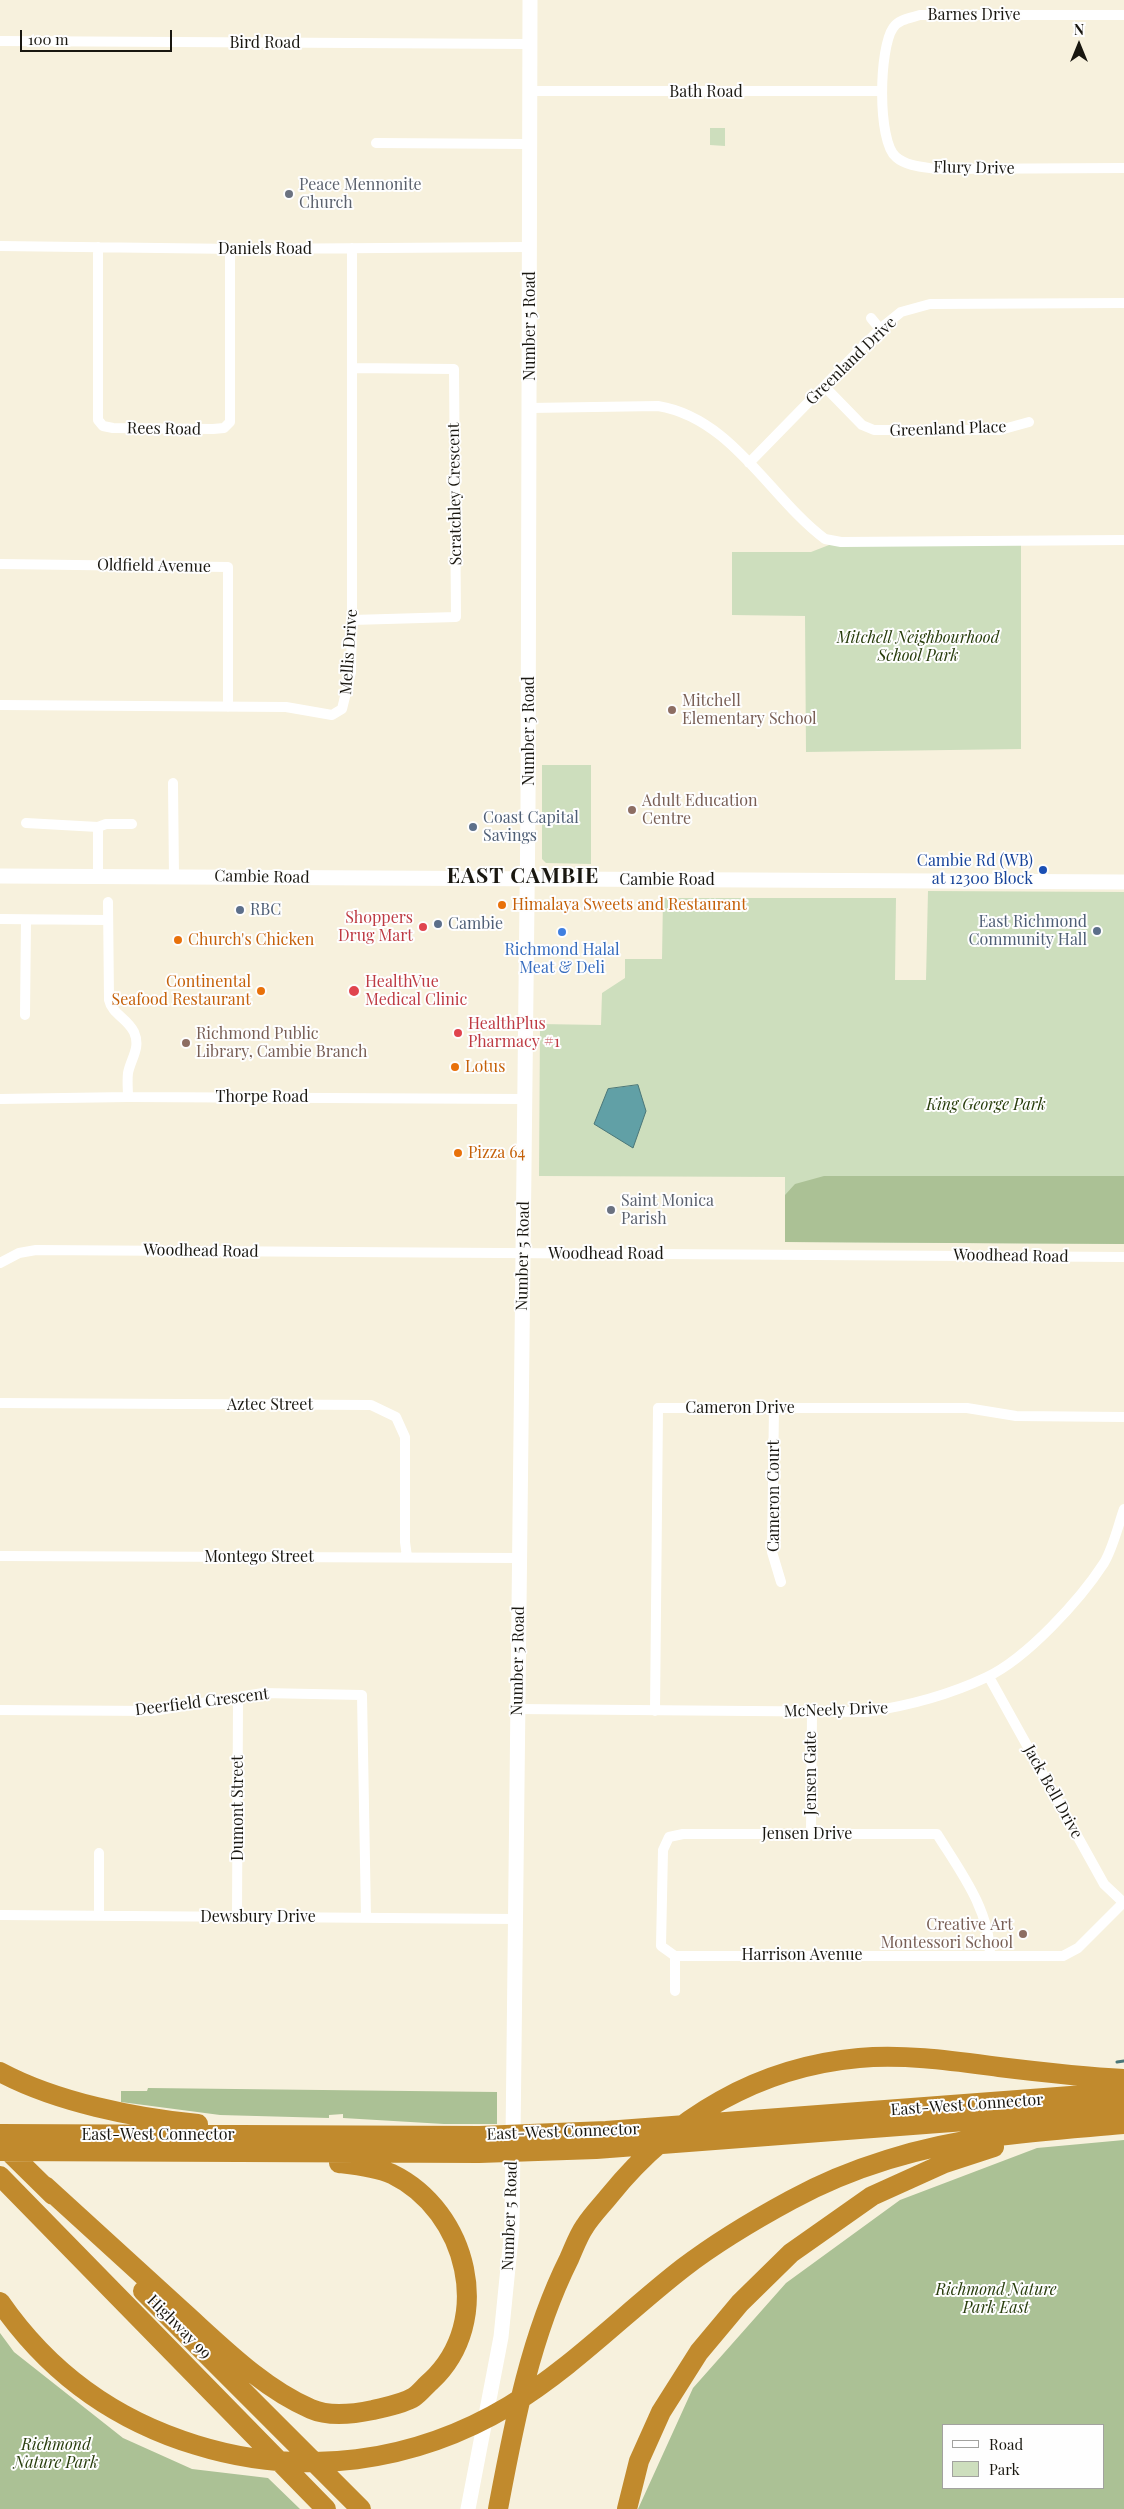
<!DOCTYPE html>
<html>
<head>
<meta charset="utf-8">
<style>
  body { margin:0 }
  #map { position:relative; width:1124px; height:2509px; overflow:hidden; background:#f7f1dd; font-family:"Playfair Display",serif }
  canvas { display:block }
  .legend { position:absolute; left:942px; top:2424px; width:162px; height:65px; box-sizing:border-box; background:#fefefe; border:1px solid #a2a29f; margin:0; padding:6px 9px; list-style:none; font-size:15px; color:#191710 }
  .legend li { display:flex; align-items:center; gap:10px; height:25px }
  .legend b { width:25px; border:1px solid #a2a29f }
  .north { position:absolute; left:1054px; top:20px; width:50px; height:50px; -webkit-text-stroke:4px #fefefe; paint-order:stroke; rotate:0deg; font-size:14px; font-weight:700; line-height:20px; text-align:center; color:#191710 }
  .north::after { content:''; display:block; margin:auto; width:18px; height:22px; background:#191710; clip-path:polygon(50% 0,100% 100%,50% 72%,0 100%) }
  .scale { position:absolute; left:20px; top:30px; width:152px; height:22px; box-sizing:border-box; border:2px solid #191710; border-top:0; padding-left:6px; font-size:15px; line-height:18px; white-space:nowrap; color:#191710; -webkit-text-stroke:4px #fefefe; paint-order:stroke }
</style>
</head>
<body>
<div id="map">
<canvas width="1124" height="2509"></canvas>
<ul class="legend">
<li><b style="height:6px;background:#fff"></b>Road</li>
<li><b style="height:14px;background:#cddebd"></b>Park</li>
</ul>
<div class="north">N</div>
<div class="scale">100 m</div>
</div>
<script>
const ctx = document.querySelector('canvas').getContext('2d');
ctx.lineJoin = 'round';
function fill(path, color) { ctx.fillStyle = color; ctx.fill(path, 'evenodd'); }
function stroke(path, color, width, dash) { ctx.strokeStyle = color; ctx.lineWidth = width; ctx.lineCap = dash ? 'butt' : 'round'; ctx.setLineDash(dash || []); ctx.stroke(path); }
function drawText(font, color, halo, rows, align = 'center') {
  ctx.font = font + ' "Playfair Display",serif'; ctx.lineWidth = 4; ctx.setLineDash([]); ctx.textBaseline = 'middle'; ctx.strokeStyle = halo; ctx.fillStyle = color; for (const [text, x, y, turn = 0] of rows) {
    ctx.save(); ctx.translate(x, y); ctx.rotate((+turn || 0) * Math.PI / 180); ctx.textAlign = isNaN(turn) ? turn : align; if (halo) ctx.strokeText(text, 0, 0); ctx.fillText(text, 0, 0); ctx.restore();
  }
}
const green = new Path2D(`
  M710,128H725V146L710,145Z
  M1021,544V749L806,752L805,616L732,615V552H811L829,545Z
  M542,765H591V864L546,863L542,859Z
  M928,891L1124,892V1244L785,1242V1177L539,1176L540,1024L601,1025L602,993L625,978V959H662L663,898H896L895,980H926Z`);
const forest = new Path2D(`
  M824,1176H1124V1244L785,1242V1195L795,1184Z
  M148,2088L497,2092V2124H444L343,2118V2114L329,2115V2118L220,2115L121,2102V2091H147Z
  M1124,2140V2509H638L693,2388L786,2283L900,2200L1037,2148ZM943,2425H1103V2488H943Z
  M0,2333L14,2352L123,2438L192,2469L268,2478L300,2509H0Z`);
const water = new Path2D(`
  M638,1085L646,1111L633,1148L594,1124L608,1089Z`);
const stream = new Path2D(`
  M1117,2062L1124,2061`);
const street = new Path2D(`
  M1124,15H920C911,18 899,19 893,28C879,48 877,141 896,157C906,166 923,167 936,169L1124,168
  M0,41L530,44
  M530,91H882
  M376,143L529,144
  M0,246L238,249L529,247
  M98,247V420L103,426L113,428L213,429L224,428L230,422V249
  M871,318L880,329
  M352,368L454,369L456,617L352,620
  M824,386L862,425L874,430H1000L1029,422
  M530,408L658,406C732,418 770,498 825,539L841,542L1124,540
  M749,463L880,329L901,312L930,304L1124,303
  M0,564L228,567V707
  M0,705L286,707L332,715L342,709L351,672L352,620V248
  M173,783L174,877
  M26,823L98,827V876
  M98,827L106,824H132
  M108,902L109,1000C112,1014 127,1018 134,1032C141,1048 131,1058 128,1073C127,1081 128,1089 128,1097
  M0,919L108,920
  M25,1015L26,920
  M0,1099L128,1097L524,1099
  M0,1263L19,1253L36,1250L1124,1257
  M0,1403L371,1405L396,1417L405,1437V1542L407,1557
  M774,1408L772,1552L781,1582
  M0,1556L519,1558
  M989,1677L1104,1884L1124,1903
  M517,1709L866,1712C908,1706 949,1695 987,1677C1027,1658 1080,1600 1104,1563C1113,1548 1118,1526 1124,1509
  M0,1710L153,1711L263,1693L362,1695L366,1917
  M655,1711L658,1408H967L1016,1416L1124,1417
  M811,1834L812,1713
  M0,1915L516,1919
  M99,1916V1853
  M237,1917L238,1699
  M675,1956L661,1946L663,1850L669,1837L683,1834H937C960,1871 990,1910 990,1955
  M675,1956H1063L1078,1948L1123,1903
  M675,1956V1991`);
const secondary = new Path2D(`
  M0,876L1124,882
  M468,2509L501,2337L512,2228L528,813L530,0`);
const highway = new Path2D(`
  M0,2072C56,2102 135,2118 198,2124
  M0,2134L480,2136L606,2131L1124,2092
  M4,2147L53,2195
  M0,2151L479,2153L596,2149L1124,2109
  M0,2176L326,2509
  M45,2186C90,2227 135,2268 181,2310C220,2345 262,2388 311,2409C329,2417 354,2414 373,2410C385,2407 403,2404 414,2397C420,2393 425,2386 431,2381C495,2321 468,2211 392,2174C376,2167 356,2165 339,2163
  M143,2291L361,2509
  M0,2302C49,2373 114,2420 196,2445C302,2478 414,2463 509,2406C572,2368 625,2313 683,2268C717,2242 754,2220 791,2200C851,2167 923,2146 991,2137C1035,2131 1080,2128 1124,2124
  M498,2509C514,2424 530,2337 569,2259C574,2248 578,2236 585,2226C592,2215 602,2205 610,2195C673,2117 759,2067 859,2058C906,2054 953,2061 999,2067C1040,2072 1082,2077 1124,2079
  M627,2509L639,2461L661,2412L699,2352L740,2303L791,2253L872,2196L945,2163L994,2147`);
const markers = [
  [289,194,5,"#6b7280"],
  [672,710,5,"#8d6e63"],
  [632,810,5,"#8d6e63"],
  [473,827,5,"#5c6f8a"],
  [1043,870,5,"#1a4fb4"],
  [502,905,5,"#e8710a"],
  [240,910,5,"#5c6f8a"],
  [438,924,5,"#5c6f8a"],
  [423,927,5,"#e0444e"],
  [1097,931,5,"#5c6f8a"],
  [562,932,5,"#3f7fe0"],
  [178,940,5,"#e8710a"],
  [261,991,5,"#e8710a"],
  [354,991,6,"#e0444e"],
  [458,1033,5,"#e0444e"],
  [186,1043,5,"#8d6e63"],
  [455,1067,5,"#e8710a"],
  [458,1153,5,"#e8710a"],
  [611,1210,5,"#6b7280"],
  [1023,1934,5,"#8d6e63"]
];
const streetNames = [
  ["Barnes Drive",974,15],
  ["Bird Road",265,43],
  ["Bath Road",706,92],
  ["Flury Drive",974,168,1],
  ["Daniels Road",265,249],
  ["Number 5 Road",530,326,-90],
  ["Greenland Drive",851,361,-44],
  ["Rees Road",164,429,1],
  ["Greenland Place",948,429,-2],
  ["Scratchley Crescent",455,494,-91],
  ["Oldfield Avenue",154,566,1],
  ["Mellis Drive",349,652,-86],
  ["Number 5 Road",529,731,-90],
  ["Cambie Road",262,877,1],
  ["Cambie Road",667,880],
  ["Thorpe Road",262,1097],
  ["Woodhead Road",201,1251,1],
  ["Woodhead Road",606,1254],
  ["Number 5 Road",523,1256,-89],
  ["Woodhead Road",1011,1256,1],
  ["Aztec Street",270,1405],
  ["Cameron Drive",740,1408],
  ["Cameron Court",774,1496,-90],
  ["Montego Street",259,1557],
  ["Number 5 Road",518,1661,-89],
  ["Deerfield Crescent",202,1702,-7],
  ["McNeely Drive",836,1710,-2],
  ["Jensen Gate",811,1773,-90],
  ["Jack Bell Drive",1053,1792,61],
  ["Dumont Street",238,1808,-90],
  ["Jensen Drive",807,1834],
  ["Dewsbury Drive",258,1917],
  ["Harrison Avenue",802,1955],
  ["East-West Connector",967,2105,-4],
  ["East-West Connector",563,2132,-2],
  ["East-West Connector",158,2135],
  ["Number 5 Road",510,2216,-88],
  ["Highway 99",179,2327,45]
];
const worshipNames = [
  ["Peace Mennonite",299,185],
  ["Church",299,203],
  ["Saint Monica",621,1201],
  ["Parish",621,1219]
];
const parkNames = [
  ["Mitchell Neighbourhood",918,638],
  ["School Park",918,656],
  ["King George Park",986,1105],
  ["Richmond Nature",996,2290],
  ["Park East",996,2308],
  ["Richmond",56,2445],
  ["Nature Park",56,2463]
];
const educationNames = [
  ["Mitchell",682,701],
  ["Elementary School",682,719],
  ["Adult Education",642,801],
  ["Centre",642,819],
  ["Richmond Public",196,1034],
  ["Library, Cambie Branch",196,1052],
  ["Creative Art",1013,1925,"right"],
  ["Montessori School",1013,1943,"right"]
];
const serviceNames = [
  ["Coast Capital",483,818],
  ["Savings",483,836],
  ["RBC",250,910],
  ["East Richmond",1087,922,"right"],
  ["Community Hall",1087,940,"right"],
  ["Cambie",448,924]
];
const transitNames = [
  ["Cambie Rd (WB)",1033,861],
  ["at 12300 Block",1033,879]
];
const foodNames = [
  ["Himalaya Sweets and Restaurant",512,905],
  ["Church's Chicken",188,940],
  ["Continental",251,982,"right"],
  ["Seafood Restaurant",251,1000,"right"],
  ["Lotus",465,1067],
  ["Pizza 64",468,1153]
];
const healthNames = [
  ["Shoppers",413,918,"right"],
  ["Drug Mart",413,936,"right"],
  ["HealthVue",365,982],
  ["Medical Clinic",365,1000],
  ["HealthPlus",468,1024],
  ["Pharmacy #1",468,1042]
];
const shopNames = [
  ["Richmond Halal",562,950],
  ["Meat & Deli",562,968]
];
const districtNames = [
  ["EAST CAMBIE",523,876]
];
fill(green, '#cddebd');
fill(forest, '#abc195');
fill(water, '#61a0a6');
stroke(water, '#4b7779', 1);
stroke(stream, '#4b7779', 3);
stroke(street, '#fff', 10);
stroke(secondary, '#fff', 15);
stroke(highway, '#c18a2d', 20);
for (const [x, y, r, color] of markers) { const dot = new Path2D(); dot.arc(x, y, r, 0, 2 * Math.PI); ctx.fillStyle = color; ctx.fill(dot); stroke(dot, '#fefefe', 2); }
drawText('16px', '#191710', '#fefefe', streetNames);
drawText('16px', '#5b616d', '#fefefe', worshipNames, 'left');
drawText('italic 16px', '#273c0b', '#fefefe', parkNames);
drawText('16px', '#785e54', '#fefefe', educationNames, 'left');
drawText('16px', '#4e5e75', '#fefefe', serviceNames, 'left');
drawText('16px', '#164399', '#fefefe', transitNames, 'right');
drawText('16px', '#c56008', '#fefefe', foodNames, 'left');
drawText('16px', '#be3a42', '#fefefe', healthNames, 'left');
drawText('16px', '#366cbe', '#fefefe', shopNames);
ctx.letterSpacing = '1px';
drawText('bold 21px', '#191710', '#fefefe', districtNames);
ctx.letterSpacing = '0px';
</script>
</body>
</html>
